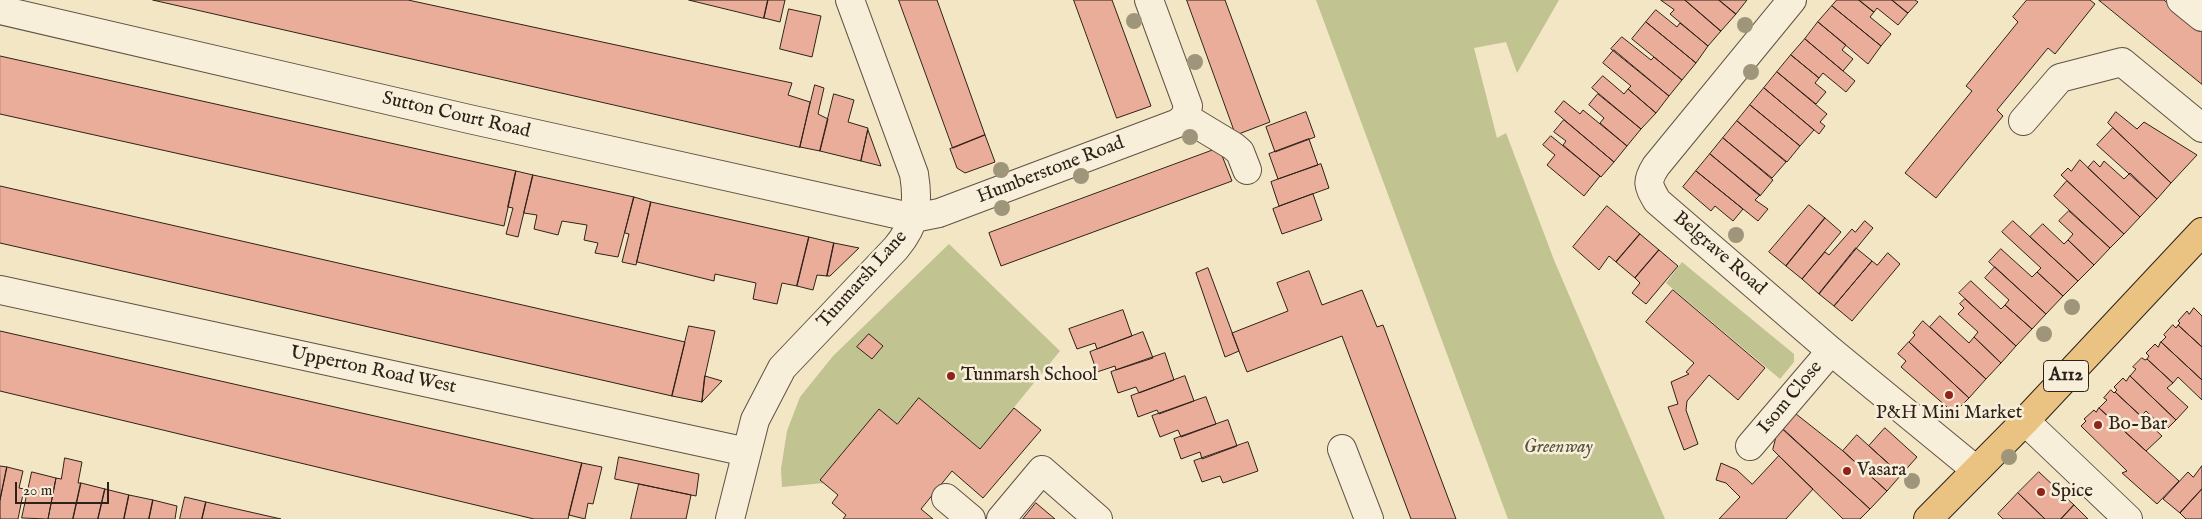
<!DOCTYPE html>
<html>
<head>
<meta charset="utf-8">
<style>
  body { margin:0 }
  #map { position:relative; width:2202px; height:519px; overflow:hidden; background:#f3e6c5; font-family:"IM FELL English",serif }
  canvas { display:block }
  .scale { position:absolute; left:15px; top:482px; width:94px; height:22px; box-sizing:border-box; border:2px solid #2f2119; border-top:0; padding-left:6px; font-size:15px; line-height:18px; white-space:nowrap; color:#2f2119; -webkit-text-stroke:4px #f7efd9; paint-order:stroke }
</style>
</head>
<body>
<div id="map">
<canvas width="2202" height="519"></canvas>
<div class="scale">20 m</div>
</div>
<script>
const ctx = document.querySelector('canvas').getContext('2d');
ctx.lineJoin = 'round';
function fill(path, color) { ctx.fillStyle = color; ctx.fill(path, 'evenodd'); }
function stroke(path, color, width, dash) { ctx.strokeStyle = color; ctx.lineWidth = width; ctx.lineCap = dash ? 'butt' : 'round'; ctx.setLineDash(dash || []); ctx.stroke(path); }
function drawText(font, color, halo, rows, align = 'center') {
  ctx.font = font + ' "IM FELL English",serif'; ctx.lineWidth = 5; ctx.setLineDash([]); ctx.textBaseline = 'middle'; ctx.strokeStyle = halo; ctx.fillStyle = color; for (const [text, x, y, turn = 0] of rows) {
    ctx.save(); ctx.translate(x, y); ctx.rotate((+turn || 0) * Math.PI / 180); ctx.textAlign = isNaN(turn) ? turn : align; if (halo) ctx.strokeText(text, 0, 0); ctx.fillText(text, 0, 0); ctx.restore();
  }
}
const green = new Path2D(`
  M1316,0H1559L1517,73L1506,42L1474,48L1497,138L1506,133L1554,260L1665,519H1508Z
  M949,244L1060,351L980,449L919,398L897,424L879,409L820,480L824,483L782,487L781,469L787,431L800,397L833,356Z
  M1682,262L1794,354V362L1780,379L1666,283Z`);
const building = new Path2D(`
  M153,0H408L792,83L788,95L810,102L800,147Z
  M689,0H768L764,18Z
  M768,0H785L780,22L764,18Z
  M899,0H937L985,135L953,148Z
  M1074,0H1112L1151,106L1117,118Z
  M1187,0H1225L1270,122L1236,135Z
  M1661,0H1685L1721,31L1708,46L1670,14L1674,10Z
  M1685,0H1719L1736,14L1721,31Z
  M1719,0H1747L1736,14Z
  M1837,0H1859L1874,12L1870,17L1891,34L1881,46L1832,6Z
  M1859,0H1892L1908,13L1898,25L1877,8L1874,12Z
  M1892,0H1915L1918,2L1908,13Z
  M2027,0H2090L2095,4L2055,54L2048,48L1997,110L2003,116L1936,198L1905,173L1972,91L1966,86L2018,22L2013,17Z
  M2099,0H2164L2202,31V84Z
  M1832,6L1881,46L1868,64L1818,22Z
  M789,9L821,16L812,57L780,49Z
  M1656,10L1677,27L1680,23L1708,46L1696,63L1646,22Z
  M1646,22L1696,63L1682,80L1632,39Z
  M1818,22L1846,45L1842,50L1853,59L1843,71L1805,39Z
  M1622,37L1651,60L1654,57L1682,80L1669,96L1611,49Z
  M1805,39L1855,81L1846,92L1823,73L1819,78L1791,55Z
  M1614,50L1669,96L1656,113L1628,89L1631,86L1603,63Z
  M1791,55L1819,78L1815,83L1826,92L1816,104L1777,72Z
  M0,56L516,171L504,226L0,114Z
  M1777,72L1827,114L1820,122L1825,126L1819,134L1764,88Z
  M1603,76L1624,94L1628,89L1656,113L1641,129L1592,88Z
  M815,85L824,88L818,114L828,119L820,151L800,147Z
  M1764,88L1814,130L1800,146L1750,105Z
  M834,94L854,100L848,122L868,128L861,161L820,151Z
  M1598,94L1641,129L1627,146L1600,123L1604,118L1589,105Z
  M1564,101L1580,114L1583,110L1627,146L1614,162L1555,112Z
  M1750,105L1800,146L1787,162L1737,121Z
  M1306,112L1315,137L1275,152L1266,127Z
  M2116,112L2137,129L2144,122L2197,155L2171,183L2108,123Z
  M1564,120L1614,162L1601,177L1563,145L1566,141L1554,132Z
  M1737,121L1786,162L1772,178L1723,138Z
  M2113,128L2171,183L2157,199L2097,145Z
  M868,130L881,166L861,161Z
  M985,135L995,162L965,173L957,168L950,149Z
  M1551,136L1600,176L1584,196L1547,165L1555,155L1543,145Z
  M1723,138L1773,180L1760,196L1710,154Z
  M1309,139L1318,165L1278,179L1269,154Z
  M1219,148L1232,181L1001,266L989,233Z
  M1710,154L1760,195L1755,200L1768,209L1758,221L1696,171Z
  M2080,160L2140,217L2124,234L2061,175L2068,168L2071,171Z
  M2094,161L2100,167L2104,161L2124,179L2130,173L2157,199L2140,217L2088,168Z
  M1321,164L1329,188L1279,206L1271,182Z
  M516,171L533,175L518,237L506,234L513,208L508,207Z
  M1696,171L1743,209L1733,221L1715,206L1711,211L1683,187Z
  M533,175L634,197L618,257L595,253L598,243L584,240L587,225L562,221L558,235L534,229L537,215L524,213Z
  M2067,181L2124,234L2110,248L2054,196Z
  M0,186L685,342L672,396L0,243Z
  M1313,194L1322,220L1282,234L1273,209Z
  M634,197L651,202L636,265L622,262L629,234L625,233Z
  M651,202L809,237L797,286L782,283L777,304L753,299L756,283L715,274L714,281L637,262Z
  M1809,205L1825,218L1786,266L1769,252Z
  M1607,206L1640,234L1616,262L1609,256L1599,270L1573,247Z
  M2069,211L2110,248L2094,265L2068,240L2073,234L2059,221Z
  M1825,218L1841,232L1802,279L1786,266Z
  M1865,221L1873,228L1819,294L1802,279L1825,252L1829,255L1852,229L1855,232Z
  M2013,221L2078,281L2063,296L2037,272L2041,268L2002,232Z
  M2043,224L2064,244L2068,240L2094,265L2078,281L2030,237Z
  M1640,234L1659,250L1635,278L1616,262Z
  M809,237L834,243L827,276L817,275L813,290L797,286Z
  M834,243L859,248L830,276H827Z
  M1856,248L1872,261L1834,306L1819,294Z
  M2001,249L2032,277L2037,272L2063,296L2046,314L1989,262Z
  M1659,250L1678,266L1646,304L1632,293L1640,283L1635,278Z
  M1888,253L1900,264L1852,321L1834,306L1872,261L1877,265Z
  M1995,267L2046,314L2032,329L2005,305L2009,300L1985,278Z
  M1208,268L1239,351L1225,357L1196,273Z
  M1309,271L1322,305L1362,290L1377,327L1383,325L1456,519H1411L1342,336L1247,372L1232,333L1288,311L1277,283Z
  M1971,281L2001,309L2005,305L2032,329L2016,346L1959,293Z
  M1673,290L1765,368L1738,400L1709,375L1687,401L1686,410L1698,444L1684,450L1668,407L1678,404L1671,382L1689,374L1686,372L1694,363L1646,322Z
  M1965,299L2016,346L2001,363L1974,337L1978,332L1958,314L1964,308L1960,304Z
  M2194,308L2202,316V347L2178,325L2180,323L2178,321L2187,311L2189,314Z
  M1123,310L1132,336L1097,349L1095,343L1077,349L1069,329Z
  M1940,316L1969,343L1974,337L2001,363L1986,379L1930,327Z
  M1923,321L1986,379L1969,398L1909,342L1915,335L1913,333Z
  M2173,325L2176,328L2178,325L2202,347V380L2161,342L2166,337L2164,335Z
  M689,326L715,331L705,376L702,402L672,396Z
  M0,331L582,463L568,519H534L0,391Z
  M1143,332L1153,358L1116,370L1115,366L1097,372L1090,352Z
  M869,334L883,346L872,359L857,347Z
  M1909,342L1969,398L1954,413L1901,367L1906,361L1898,354Z
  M2161,342L2202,380V400L2178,377L2173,383L2147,359L2149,356L2146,353L2155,344L2158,347Z
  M1165,353L1174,380L1139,393L1136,387L1118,393L1111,372Z
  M2142,358L2145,360L2147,359L2173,383L2167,388L2188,407L2176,420L2130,376L2136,369L2133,367Z
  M705,376L722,381L702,402Z
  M1185,376L1194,401L1159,414L1157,410L1138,417L1131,396Z
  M2130,376L2176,420L2166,430L2146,411L2141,416L2115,392L2117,390L2114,387L2123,378L2126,381Z
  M2111,390L2114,393L2115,392L2162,436L2146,451L2099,408L2107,400L2104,398Z
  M1206,397L1216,424L1181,437L1178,430L1160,437L1152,416Z
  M919,398L980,449L1014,408L1041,430L983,498L952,471L921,509L933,519H843L846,515L832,503L838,495L820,480L879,409L897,424Z
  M2099,408L2179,481L2157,504L2122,473L2127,471L2081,426L2086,421L2084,419L2094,410L2096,412Z
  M1796,414L1843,451L1887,491L1870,509L1782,428Z
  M1228,420L1237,446L1202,459L1200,452L1181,459L1174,439Z
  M1779,426L1870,509L1860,519H1843L1773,450Z
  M1885,428L1917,457L1901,475L1869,446Z
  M1857,435L1901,475L1887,491L1843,451Z
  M1248,442L1258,471L1223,483L1220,476L1202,482L1194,461Z
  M1779,456L1813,489L1786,519H1719L1740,497L1726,483L1716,480L1721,463L1737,470L1752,484Z
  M619,457L699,474L696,496L615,479Z
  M65,458L82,462L78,483H81L73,519H48L56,478L61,479Z
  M582,463L602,467L593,504L588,503L585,519L569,515Z
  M0,466L7,467L0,500Z
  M2202,466V489L2180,513L2163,499L2188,472L2193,477Z
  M7,467L23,471L19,488L24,489L18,519H0V500Z
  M32,472L56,478L48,519L22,518Z
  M2039,472L2074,505L2061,519H2045L2018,493Z
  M81,483L105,489L98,519H73Z
  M639,484L691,495L686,519H631Z
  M105,489L129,495L124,519H98Z
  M2202,489V519H2186L2180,513Z
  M2018,493L2045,519H2003L1998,514Z
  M129,495L153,500L149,519H124Z
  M185,497L206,502L202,519H180Z
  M153,500L177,506L175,519H149Z
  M206,502L281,519H202Z
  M1036,503L1055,519H1023Z
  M2074,505L2088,519H2061Z`);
const minor = new Path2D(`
  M1792,0L1656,166C1646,182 1648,185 1657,201L1831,351L1976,470
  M2181,0L2202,17
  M0,10L469,119L914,218L939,213L1178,123L1185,117L1188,106L1149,0
  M1185,117L1233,146L1240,152L1247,170
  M2023,121L2060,78L2122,62L2202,128
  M0,290L747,452
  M2025,421L2128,519
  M1750,446L1831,351
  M1342,449L1369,519
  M946,498L971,519
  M730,519L755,420L782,368L896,248C916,224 919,204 914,174L850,0
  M1001,519L1042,470L1098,519`);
const major = new Path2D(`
  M1928,519L2025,421L2202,232`);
const trees = [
  [1134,21],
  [1745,25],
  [1195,62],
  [1751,72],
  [1190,137],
  [1001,170],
  [1081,176],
  [1002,208],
  [1736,235],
  [2072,307],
  [2044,334],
  [2009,457],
  [1912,481]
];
const markers = [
  [951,376,5,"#8f2418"],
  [1949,395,5,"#8f2418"],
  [2098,425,5,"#8f2418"],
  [1847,471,5,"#8f2418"],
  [2041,492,5,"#8f2418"]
];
const shields = [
  [2066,376,45]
];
const shieldNames = [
  ["A112",2066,376]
];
const streetNames = [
  ["Sutton Court Road",456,116,13],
  ["Humberstone Road",1051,171,-21],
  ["Belgrave Road",1719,254,41],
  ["Tunmarsh Lane",863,280,-48],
  ["Upperton Road West",373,371,12],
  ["Isom Close",1791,398,-50]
];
const poiNames = [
  ["Tunmarsh School",961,376],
  ["P&H Mini Market",1949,414,"center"],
  ["Bo-Bar",2108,425],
  ["Vasara",1857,471],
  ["Spice",2051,492]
];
const parkNames = [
  ["Greenway",1558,448]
];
fill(green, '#c1c390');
fill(building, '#eaad9a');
stroke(building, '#2f2119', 1);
stroke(minor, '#605244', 30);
stroke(major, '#2f2119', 30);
stroke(minor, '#f7efd9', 28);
stroke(major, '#eac382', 28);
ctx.fillStyle = '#9f957a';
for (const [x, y] of trees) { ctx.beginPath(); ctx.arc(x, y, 8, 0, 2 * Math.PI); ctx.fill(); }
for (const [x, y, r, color] of markers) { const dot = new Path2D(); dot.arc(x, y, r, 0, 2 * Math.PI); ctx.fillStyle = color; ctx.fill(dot); stroke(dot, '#f7efd9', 2); }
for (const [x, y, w] of shields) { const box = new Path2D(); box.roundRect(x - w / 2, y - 15.5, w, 31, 4); ctx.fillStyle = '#f7efd9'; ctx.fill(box); stroke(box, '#2f2119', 1); }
drawText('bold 18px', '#2f2119', null, shieldNames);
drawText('19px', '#2f2119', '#f7efd9', streetNames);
drawText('19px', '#2f2119', '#f7efd9', poiNames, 'left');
drawText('italic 19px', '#5b523d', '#f7efd9', parkNames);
</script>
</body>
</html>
